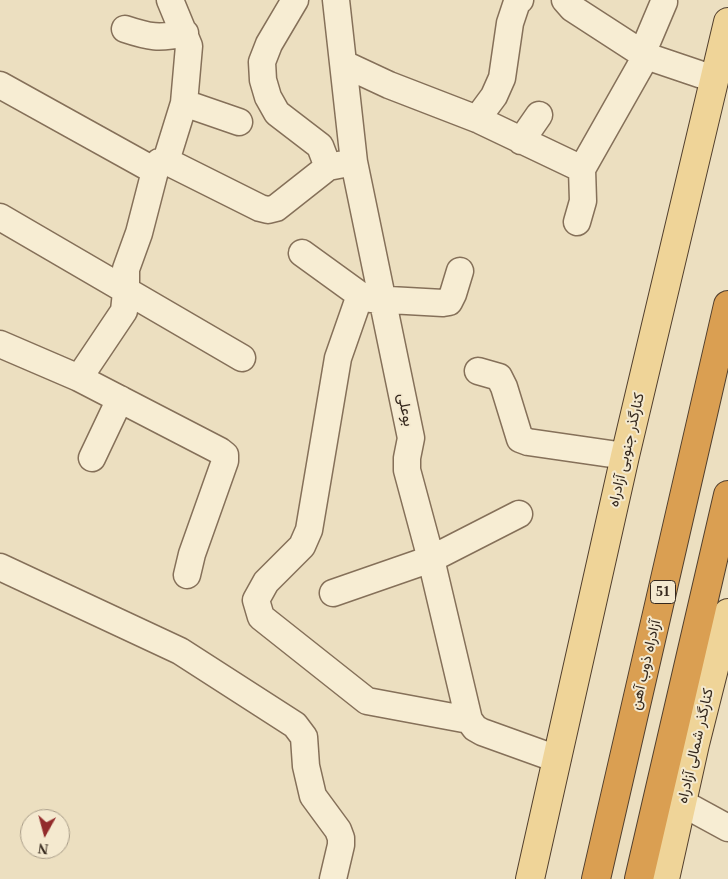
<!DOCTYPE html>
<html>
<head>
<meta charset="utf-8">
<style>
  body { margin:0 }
  #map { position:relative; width:728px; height:879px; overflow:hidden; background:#ecdfc0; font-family:"Times New Roman",serif }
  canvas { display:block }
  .north { position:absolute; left:20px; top:809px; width:50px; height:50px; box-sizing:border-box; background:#f4e9cf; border:1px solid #a89c88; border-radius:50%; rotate:187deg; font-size:14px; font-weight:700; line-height:20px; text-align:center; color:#35281d }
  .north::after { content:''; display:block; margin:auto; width:18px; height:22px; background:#922b2b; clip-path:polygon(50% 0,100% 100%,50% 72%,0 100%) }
</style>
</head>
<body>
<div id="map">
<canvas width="728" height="879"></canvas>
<div class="north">N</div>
</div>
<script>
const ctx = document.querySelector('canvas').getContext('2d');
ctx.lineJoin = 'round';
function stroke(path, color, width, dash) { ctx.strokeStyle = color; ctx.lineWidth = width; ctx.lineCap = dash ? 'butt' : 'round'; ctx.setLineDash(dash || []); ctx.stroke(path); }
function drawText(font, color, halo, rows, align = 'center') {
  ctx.font = font + ' "Times New Roman",Vazirmatn,serif'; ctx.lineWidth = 4; ctx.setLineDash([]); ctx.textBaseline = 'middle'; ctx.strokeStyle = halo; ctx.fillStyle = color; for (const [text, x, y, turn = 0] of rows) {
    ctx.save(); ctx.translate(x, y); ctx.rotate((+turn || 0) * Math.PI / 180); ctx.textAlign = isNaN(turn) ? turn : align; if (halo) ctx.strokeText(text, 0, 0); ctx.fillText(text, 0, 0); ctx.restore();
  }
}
const minor = new Path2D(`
  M295,0L269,44L262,62L263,80L268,97L277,113L320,146L328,167
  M336,0L354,162L411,438L407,458V470L431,559L469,720L475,728L482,732L557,759
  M565,0L572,8L646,56L714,79
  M125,29C149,37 159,39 185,33
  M642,54L664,2
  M344,64L389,85L477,119L582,169
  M0,85L155,171
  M184,103L239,122
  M477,119L494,96L502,78L510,23L517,2L520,0
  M521,141L539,115
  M166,161L184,103L189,46L170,0
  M0,217L242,358
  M577,222L583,201L582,169L646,56
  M302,253L360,295L371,299L443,303L449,302L453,294L460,271
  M360,295L338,358L309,530L302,546L266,582L256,600L261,617L367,701L469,720
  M0,344L79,378L124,311L126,292V269L139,233L155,171L159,162L166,161L260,208L268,210L276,208L328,167L354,162
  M478,371L499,377L504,387L520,439L528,442L625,456
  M79,378L220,451L225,455V461L192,554L187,575
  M92,458L120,399
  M0,567L180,651L295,725L304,737L306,766L313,796L338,830L341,838V845L333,879
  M333,593L431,559L519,514
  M682,803L728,828`);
const major = new Path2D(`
  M530,879L625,456L728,22
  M665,879L695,744L728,613`);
const highway = new Path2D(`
  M596,879L728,305
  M639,879L728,495`);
const shields = [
  [663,592,25]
];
const shieldNames = [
  ["51",663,592]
];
const streetNames = [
  ["بوعلی",405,410,79],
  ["کنارگذر جنوبی آزادراه",627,450,-77],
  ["آزادراه ذوب آهن",646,665,-77],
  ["کنارگذر شمالی آزادراه",696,746,-77]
];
stroke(minor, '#857059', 29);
stroke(major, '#523f2d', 30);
stroke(highway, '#523f2d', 30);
stroke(minor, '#f7edd3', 26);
stroke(major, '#efd498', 28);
stroke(highway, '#da9f52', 28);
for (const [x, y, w] of shields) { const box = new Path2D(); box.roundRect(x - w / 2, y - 11.5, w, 23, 4); ctx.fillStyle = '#f4e9cf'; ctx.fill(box); stroke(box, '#35281d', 1); }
drawText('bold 14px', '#35281d', null, shieldNames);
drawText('15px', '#35281d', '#f4e9cf', streetNames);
</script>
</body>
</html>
